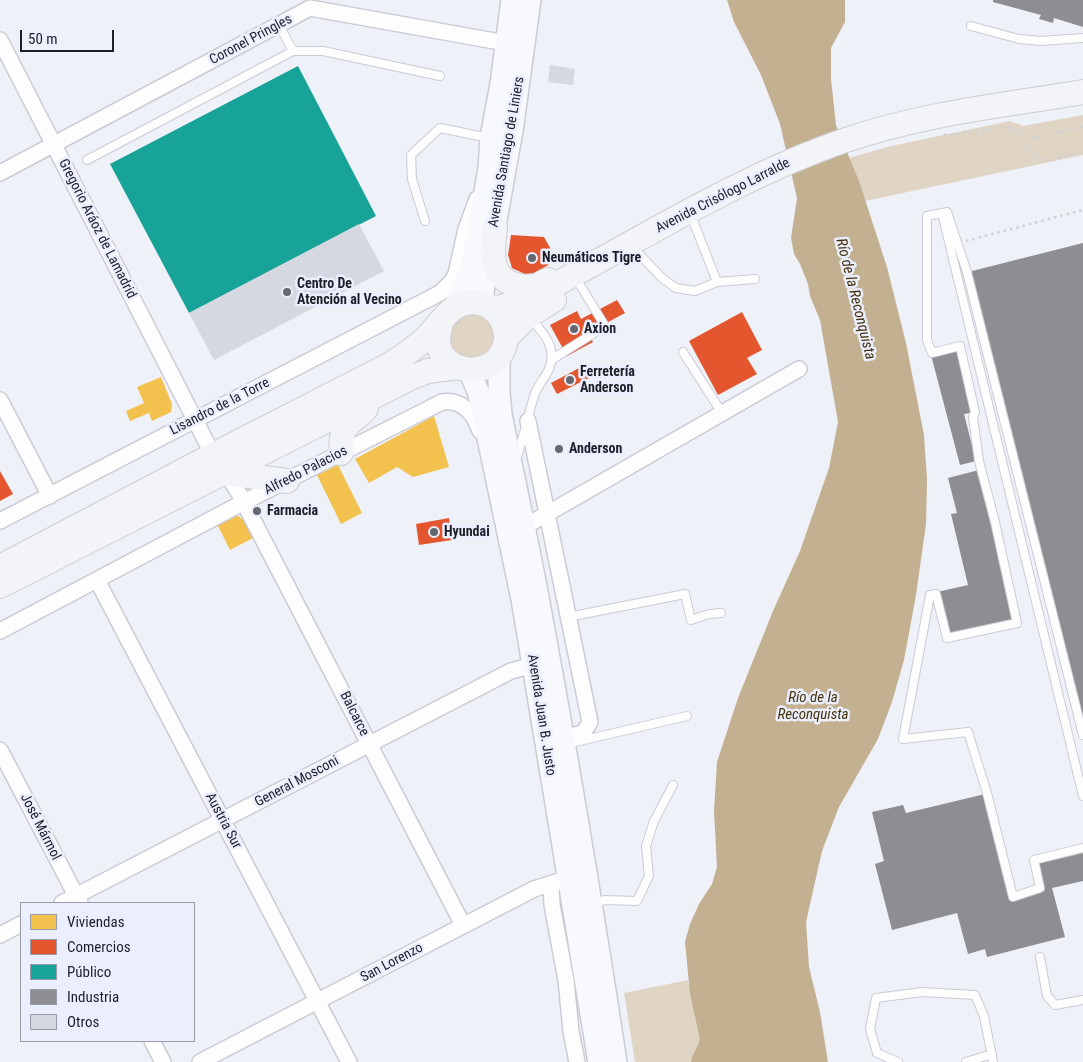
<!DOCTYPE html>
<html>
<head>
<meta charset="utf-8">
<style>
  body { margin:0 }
  #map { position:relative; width:1083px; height:1062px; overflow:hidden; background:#eff1f9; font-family:"Roboto Condensed",sans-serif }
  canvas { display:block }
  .legend { position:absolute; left:20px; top:902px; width:175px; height:140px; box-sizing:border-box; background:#ebeefd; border:1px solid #999ba7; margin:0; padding:6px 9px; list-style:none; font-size:15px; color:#1d1e27 }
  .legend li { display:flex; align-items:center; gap:10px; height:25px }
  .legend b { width:25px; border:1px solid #999ba7 }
  .scale { position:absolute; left:20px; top:30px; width:94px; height:22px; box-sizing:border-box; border:2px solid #1d1e27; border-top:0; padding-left:6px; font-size:15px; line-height:18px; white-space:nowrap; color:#1d1e27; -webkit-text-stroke:4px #ebeefd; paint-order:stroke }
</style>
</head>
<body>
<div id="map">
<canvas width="1083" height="1062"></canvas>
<ul class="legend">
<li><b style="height:14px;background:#f2c14e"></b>Viviendas</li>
<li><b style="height:14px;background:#e4572e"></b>Comercios</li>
<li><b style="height:14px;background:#17a398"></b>Público</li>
<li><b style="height:14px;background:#8d8d92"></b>Industria</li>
<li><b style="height:14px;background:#d6d8e1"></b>Otros</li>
</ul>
<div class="scale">50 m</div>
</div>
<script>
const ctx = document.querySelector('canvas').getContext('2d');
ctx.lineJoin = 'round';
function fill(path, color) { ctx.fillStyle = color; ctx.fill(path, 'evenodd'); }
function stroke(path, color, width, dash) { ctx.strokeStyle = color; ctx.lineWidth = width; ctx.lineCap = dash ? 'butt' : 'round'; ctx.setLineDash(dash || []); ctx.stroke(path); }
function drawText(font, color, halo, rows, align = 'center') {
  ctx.font = font + ' "Roboto Condensed",sans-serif'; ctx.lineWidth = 5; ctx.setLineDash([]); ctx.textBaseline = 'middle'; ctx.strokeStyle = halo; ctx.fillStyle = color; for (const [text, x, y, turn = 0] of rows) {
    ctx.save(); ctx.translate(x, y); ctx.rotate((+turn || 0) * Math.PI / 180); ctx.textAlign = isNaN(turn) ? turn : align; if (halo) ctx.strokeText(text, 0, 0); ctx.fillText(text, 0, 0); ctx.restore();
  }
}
const green = new Path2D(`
  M1083,115V155L865,201L849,158L891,146L1010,121L1023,126Z
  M486,312L500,335L488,359L453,358L446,324L451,316Z
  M688,980L701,1039C698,1048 692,1053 691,1062H635L624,993Z`);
const water = new Path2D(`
  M727,0H845V22L831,48V79L836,125L859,181L887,267L906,343L924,435L927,479L926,524L916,595L904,660L892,702L878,739L839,807L822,851L806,922L809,967L820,1012L828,1062H691C692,1053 698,1048 700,1039L690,994L685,942L690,924L699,904L712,884L717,867L714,811L717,762L738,698L773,611L800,551L829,468L838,422L820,320L810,296L808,284L800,264L794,254L791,238L797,198L780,124L761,75L734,22Z`);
const homes = new Path2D(`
  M161,377L172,404L171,412L152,421L149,413L130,421L126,411L144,403L137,387Z
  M434,416L449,467L413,477L397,467L369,483L355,459Z
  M338,465L362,513L341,524L317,475Z
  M234,513L245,521L253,538L230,550L216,522Z`);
const shops = new Path2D(`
  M511,235L544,237L557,260L529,276L512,268L508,255Z
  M617,300L625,313L588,333L593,342L567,356L550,325L577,311L581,319Z
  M742,312L762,350L747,358L757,374L718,395L689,341Z
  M583,366L589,378L557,394L551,383Z
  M0,471L13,494L0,501Z
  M449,518L452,540L419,545L416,524Z`);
const public = new Path2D(`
  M298,66L376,216L189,313L110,164Z`);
const industry = new Path2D(`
  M993,0H1083V27L1054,18L1053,23L1039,19L1041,15L993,2Z
  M1083,243V726L968,272Z
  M958,348L975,412L964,414L976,461L960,465L931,355Z
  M979,470L1015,620L948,636L937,592L968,585L951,514L957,513L948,478Z
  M985,794L1012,899L1043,890L1036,862L1083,850V881L1052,888L1065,937L987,957L985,949L968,954L957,913L892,930L875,864L884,861L872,812L903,805L906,813Z`);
const building = new Path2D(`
  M550,65L575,69L573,85L548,82Z
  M359,224L384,271L214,360L189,313Z`);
const path = new Path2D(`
  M1083,127L1036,137C1031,140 1028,143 1029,150C1032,169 1070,154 1083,152
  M944,134L948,136L1005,127L1034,138
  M966,241L1083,210`);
const lane = new Path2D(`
  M279,25L293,51
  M971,26L1019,39L1041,41L1083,38
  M87,160L293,51H323L440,76
  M942,213L1083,796
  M425,221L412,179L411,155L440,128L489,138
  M694,223L717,282
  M639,254L662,278L676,288L695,291L717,282L755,279
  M683,352L722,413
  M551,360L605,326L580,285
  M516,460C523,439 528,417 534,396C537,386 545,378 549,369C558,348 543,332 530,318
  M568,617L685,594L691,620L709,614L721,613
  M1083,735L967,272L947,212L927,216V340L932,353L960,346L975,412L973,417L979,461L995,522L1017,623L947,638L936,594L930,595L903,739L968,732L987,793L1013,897L1040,888L1034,860L1083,848
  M571,743L687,716
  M592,903L605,900L637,901L649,876L646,846L654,821L673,785
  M1040,957L1047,996L1055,1005L1083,1000
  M898,1062L877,1053L870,1029L876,998L922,992L975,995L984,1016L993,1062
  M966,1062L992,1054`);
const street = new Path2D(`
  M0,40L213,455
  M0,173L310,8L517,45
  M0,400L50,496
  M528,421L590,722L584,732L563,739
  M226,473L240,495L463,925
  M0,521L440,293L452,281L456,274L466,229L477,199
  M524,527L799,369
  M97,580L349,1062
  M0,631L244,502L442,402C462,399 474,414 480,431
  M0,750L80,903
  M551,885L552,905L566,980L571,1031L577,1062
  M62,903L511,671L533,665
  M0,935L21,924
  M152,1041L163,1062
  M200,1062L534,889L578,875`);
const secondary = new Path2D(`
  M482,304L486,262L495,226L512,131L530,0
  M454,307L466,283L472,267L489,168L491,138L501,84L512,0
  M499,357V393L501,414C513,474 526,533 537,592C566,748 592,905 616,1062
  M469,370L478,391L522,599L599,1062`);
const primary = new Path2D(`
  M495,226C494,239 491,253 495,266C499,281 518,289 533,286C538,286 543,282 548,280
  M492,309L522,302C630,247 732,179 846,140C921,114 1005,105 1083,92
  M506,338L528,316L554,300
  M341,453C342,438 340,430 353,420C358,416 363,413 366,408
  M226,473L287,481
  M0,567L213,455L391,364C403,356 415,348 425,339C442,322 454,295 483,304C491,306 499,313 502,321C507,330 507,341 503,350C490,380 441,374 438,341C438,334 440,328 441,322
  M0,586L412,377L428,371L458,367`);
const markers = [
  [532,258,5,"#666870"],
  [287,292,5,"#666870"],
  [574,329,5,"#666870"],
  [570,380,5,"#666870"],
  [559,449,5,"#666870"],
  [257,511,5,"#666870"],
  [434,532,5,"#666870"]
];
const streetNames = [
  ["Coronel Pringles",251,40,-28],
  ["Avenida Santiago de Liniers",507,152,-80],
  ["Avenida Crisólogo Larralde",723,196,-27],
  ["Gregorio Aráoz de Lamadrid",97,229,63],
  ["Lisandro de la Torre",220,407,-27],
  ["Alfredo Palacios",306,471,-27],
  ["Balcarce",354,714,63],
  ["Avenida Juan B. Justo",541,715,81],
  ["General Mosconi",297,782,-28],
  ["Austria Sur",223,821,62],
  ["José Mármol",40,827,63],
  ["San Lorenzo",392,963,-28]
];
const poiNames = [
  ["Neumáticos Tigre",542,258],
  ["Centro De",297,284],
  ["Atención al Vecino",297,300],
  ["Axion",584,329],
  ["Ferretería",580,372],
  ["Anderson",580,388],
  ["Anderson",569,449],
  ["Farmacia",267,511],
  ["Hyundai",444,532]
];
const waterNames = [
  ["Río de la Reconquista",855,299,76],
  ["Río de la",813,698],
  ["Reconquista",813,715]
];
fill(green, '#e0d4c4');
fill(water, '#c2b091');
fill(homes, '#f2c14e');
fill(shops, '#e4572e');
fill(public, '#17a398');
fill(industry, '#8d8d92');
fill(building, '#d6d8e1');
stroke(lane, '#cacbd4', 10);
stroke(street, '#cacbd4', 18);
stroke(secondary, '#cacbd4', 24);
stroke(primary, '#cccdd1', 26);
stroke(path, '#cfd0d2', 2.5, [2.5, 4]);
stroke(lane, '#fdfdfe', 8);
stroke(street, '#fdfdfe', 15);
stroke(secondary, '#f8f9fc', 21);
stroke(primary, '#f3f4f8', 24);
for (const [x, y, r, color] of markers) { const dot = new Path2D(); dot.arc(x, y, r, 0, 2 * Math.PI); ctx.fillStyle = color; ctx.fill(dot); stroke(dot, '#ebeefd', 2); }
drawText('14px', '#1d1e27', '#ebeefd', streetNames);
drawText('bold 14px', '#1d1e27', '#ebeefd', poiNames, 'left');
drawText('italic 15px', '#46330c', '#ebeefd', waterNames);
</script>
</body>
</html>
